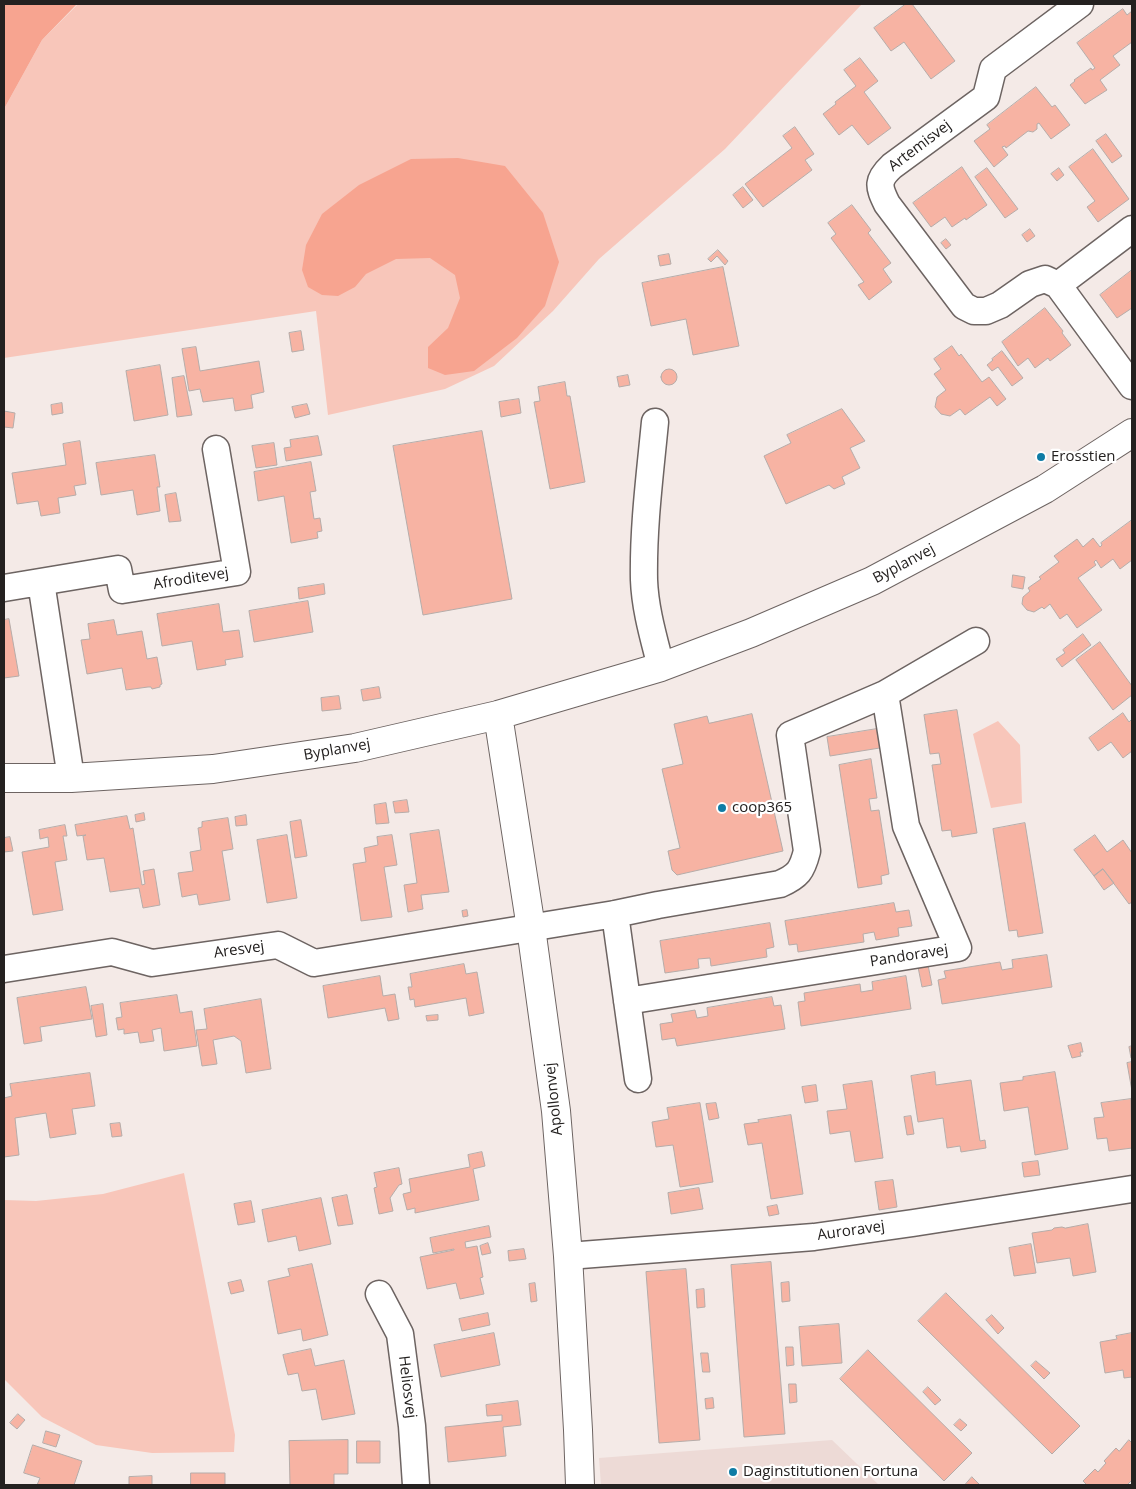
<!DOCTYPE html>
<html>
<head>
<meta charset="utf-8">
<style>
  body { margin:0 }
  #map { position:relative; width:1136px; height:1489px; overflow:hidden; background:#f4eae7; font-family:"Open Sans",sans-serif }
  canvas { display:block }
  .frame { position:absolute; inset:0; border:5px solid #242120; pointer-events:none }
</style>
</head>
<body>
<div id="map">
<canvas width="1136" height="1489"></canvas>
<div class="frame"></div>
</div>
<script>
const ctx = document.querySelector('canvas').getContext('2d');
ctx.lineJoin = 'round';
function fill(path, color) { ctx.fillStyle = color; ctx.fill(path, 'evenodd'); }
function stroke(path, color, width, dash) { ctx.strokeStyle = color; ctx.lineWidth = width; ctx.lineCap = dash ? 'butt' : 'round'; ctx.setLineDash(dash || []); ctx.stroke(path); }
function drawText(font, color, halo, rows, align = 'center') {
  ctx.font = font + ' "Open Sans",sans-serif'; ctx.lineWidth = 4.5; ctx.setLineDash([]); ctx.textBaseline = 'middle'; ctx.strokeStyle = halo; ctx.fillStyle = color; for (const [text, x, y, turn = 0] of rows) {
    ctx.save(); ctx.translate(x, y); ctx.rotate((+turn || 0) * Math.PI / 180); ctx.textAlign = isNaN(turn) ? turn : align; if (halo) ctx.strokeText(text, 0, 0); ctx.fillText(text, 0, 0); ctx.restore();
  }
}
const built = new Path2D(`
  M832,1440L879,1485H601L599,1458Z`);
const green = new Path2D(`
  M78,4H862L725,149L599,259L553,311L494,366L445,389L328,415L316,311L4,358V109L42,40Z
  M998,721L1020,745L1022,803L991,808L973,734Z
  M184,1173L235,1435L234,1452L152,1453L96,1445L42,1417L4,1379V1200L36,1201L103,1194Z`);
const forest = new Path2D(`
  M4,4H77L42,40L4,109Z
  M458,158L505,166L543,213L559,262L545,306L517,338L474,371L445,375L428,368V347L448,328L460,298L455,275L430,258L396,259L366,274L355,287L338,296L322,295L308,287L302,270L306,245L322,214L359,185L411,159Z`);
const building = new Path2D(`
  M906,4H912L955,61L931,79L904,42L891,51L874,28Z
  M1123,9L1127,15L1132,11V42L1113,56L1120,65L1100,80L1107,90L1085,104L1070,85L1075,81L1074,80L1091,68L1092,70L1095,68L1077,43Z
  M860,58L878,81L864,92L891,128L868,145L852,125L839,135L823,114L836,104L835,102L856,86L844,70Z
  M1036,87L1052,107L1055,105L1070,125L1051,139L1039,123L1037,124V129L1033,132L1028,131L1006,148L1005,146L1002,147L1008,155L994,167L974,141L990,129L987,125Z
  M795,127L814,154L805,160L812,170L763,207L745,184L792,148L783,136Z
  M1106,134L1122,156L1112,163L1096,141Z
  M1093,149L1129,199L1098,222L1087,207L1095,201L1069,167Z
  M962,167L987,205L966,220L965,218L952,227L945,217L931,227L913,203Z
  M987,168L1018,209L1005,218L975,177Z
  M1059,168L1064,175L1057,181L1051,174Z
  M743,187L753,200L743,208L733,195Z
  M852,205L871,230L868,233L891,263L883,269L892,282L869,300L858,285L864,282L831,238L836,234L828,223Z
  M1030,229L1035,236L1027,242L1022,235Z
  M946,239L951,245L946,249L941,243Z
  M718,250L728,261L725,265L717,256L711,262L708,259Z
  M669,254L671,264L660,266L658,256Z
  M723,267L739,346L693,355L686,319L651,326L642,283Z
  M1132,270V308L1117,318L1100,295Z
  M1045,308L1063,331L1062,333L1071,345L1050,361L1048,358L1035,368L1028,358L1018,366L1002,342Z
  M301,331L304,350L292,352L289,333Z
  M952,346L959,356L961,354L982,382L989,377L1006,399L997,406L990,397L965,415L960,409L950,416L941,414L935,407L937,397L946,390L934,374L941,369L934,359Z
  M196,347L200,371L259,361L264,392L251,395L253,408L235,411L233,398L203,402L200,389L189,391L182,349Z
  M1002,351L1023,378L1012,386L998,367L992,371L987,365L993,360L992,359Z
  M160,365L168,415L134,421L126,371Z
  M661 377a8 8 0 1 1 16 0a8 8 0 1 1-16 0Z
  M628,375L630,385L619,387L617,377Z
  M184,376L192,415L177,417L172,378Z
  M565,382L567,396H570L585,482L550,489L534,402L540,401L538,387Z
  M519,399L521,413L501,417L499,402Z
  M62,403L63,413L52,415L51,405Z
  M307,404L310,414L295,418L292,407Z
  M842,409L865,441L850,448L860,468L842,477L845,484L834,489L829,485L786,504L764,456L791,443L787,435Z
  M4,411L15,413L13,428L4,427Z
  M482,431L512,599L423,615L393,446Z
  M318,436L322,455L286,461L284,448L291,447L290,440Z
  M80,441L86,484L74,486L76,495L58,498L60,513L41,516L38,501L17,504L12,473L66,465L63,444Z
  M274,443L277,465L256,468L252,446Z
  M155,455L160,487H157L160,511L137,515L133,490L101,495L96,463Z
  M311,462L316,491L310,492L314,519L320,518L322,531L317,532L318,538L291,543L284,496L258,501L254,472Z
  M176,493L181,521L169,522L165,495Z
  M1132,520V560L1120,569L1113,559L1101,568L1096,560L1094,562L1096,565L1078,578L1102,610L1077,628L1067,614L1060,619L1050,604L1044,609L1042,607L1034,612L1027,610L1022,604L1023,597L1030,591L1028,588L1041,579L1039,577L1059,562L1054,556L1077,539L1083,547L1093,538L1100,547L1102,545L1101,543Z
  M1013,575L1025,577L1023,589L1012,587Z
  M324,584L325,594L299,599L298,588Z
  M308,601L313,632L254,642L249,611Z
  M219,604L223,632L239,630L243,657L225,660L226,665L197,670L192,641L162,646L157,614Z
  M9,619L19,676L4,678V620Z
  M114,620L117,635L142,631L147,659L157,657L162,684L160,685V687L152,689L151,687H148L126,690L122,668L87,674L81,640L90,639L88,624Z
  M1083,634L1091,645L1062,667L1056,659L1065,653L1063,650Z
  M1100,642L1132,686V695L1113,710L1076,660Z
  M379,687L381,698L363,701L361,690Z
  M339,696L341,709L322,711L321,698Z
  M957,710L977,833L952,837L951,830L942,831L932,765L941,764L939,753L930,754L924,715Z
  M1123,713L1129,722L1132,719V751L1123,758L1111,742L1098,751L1089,738Z
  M752,714L783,851L677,875L672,870L668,851L680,848L662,769L683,764L674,724L707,716L709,723Z
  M883,728L886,747L830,756L827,737Z
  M871,759L877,798L869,799L871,811L879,810L889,874L881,876L882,884L858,888L839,765Z
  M407,800L409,812L395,813L393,802Z
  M386,803L389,823L376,824L374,805Z
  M144,813L145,820L136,822L135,815Z
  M246,815L247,825L236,826L235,817Z
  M127,816L130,829L133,828L142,885L145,884L143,871L154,869L160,905L143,908L139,888L110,892L104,858L87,860L83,836L86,835L77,836L75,825Z
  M228,818L233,849L222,851L230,900L199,905L197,894L182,897L178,873L193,871L190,852L201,850L198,828L202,827V822Z
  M301,820L307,856L295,858L290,822Z
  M1025,823L1043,933L1018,937L1017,930L1009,931L993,829Z
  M65,825L67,836H63L67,860L55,862L63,910L33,915L22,852L49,847L48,837L40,839L39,830Z
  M439,830L449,892L421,895L423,909L408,912L404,885L417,883L410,834Z
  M287,835L297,898L267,903L257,840Z
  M392,835L397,865L384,867L392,917L361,921L353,864L366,862L364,848L378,845L377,837Z
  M1095,835L1107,852L1123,840L1132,853V902L1129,904L1103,869L1094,876L1074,850Z
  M10,837L13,851L4,852V838Z
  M1103,869L1114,883L1104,890L1094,876Z
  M894,903L896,912L909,910L912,926L898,928L899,936L876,940L874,932L863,934L864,942L798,952L797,944L789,945L785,921Z
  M467,910L468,916L463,917L462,911Z
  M770,923L774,947L766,949L767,957L711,966L710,958L698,959L699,968L665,973L660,941Z
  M1047,955L1052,987L942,1004L938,980L946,978L944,971L1000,962L1002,970L1013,968L1012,960Z
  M464,964L466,974L477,972L484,1013L469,1016L466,998L415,1007L414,999L410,1000L408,987H412L410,974Z
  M928,965L932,985L922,987L918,967Z
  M380,976L383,996L395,994L399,1019L388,1021L385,1008L328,1018L323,986Z
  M906,976L911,1009L801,1026L798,1002L805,1001L804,993L860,984L861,992L873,990L872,982Z
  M86,987L92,1019L40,1027L42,1041L24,1044L17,998Z
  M177,995L180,1013L192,1011L197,1046L164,1051L161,1028L152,1030L154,1041L140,1043L138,1032L124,1034V1029L118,1030L116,1018L122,1017L120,1003Z
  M772,997L774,1006L781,1005L785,1029L677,1046L675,1038L662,1040L660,1024L673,1022L671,1014L695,1010L697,1018L708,1016L707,1008Z
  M261,999L271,1069L246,1073L241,1041L234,1036L213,1040L217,1064L202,1066L196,1030L207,1029L204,1009Z
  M103,1004L107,1035L96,1037L91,1006Z
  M438,1015V1020L427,1021L426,1016Z
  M1081,1043L1083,1052H1080L1081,1056L1072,1058L1068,1046Z
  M1132,1046V1058H1131L1129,1047Z
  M1132,1062V1091L1127,1063Z
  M935,1072L936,1085L971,1080L980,1141L985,1140L986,1148L961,1152L960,1146L947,1148L943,1118L918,1122L911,1076Z
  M1055,1072L1068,1149L1035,1155L1028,1107L1004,1111L1000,1083L1023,1080V1077Z
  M90,1073L95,1106L72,1109L76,1134L50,1138L46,1113L15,1118L19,1155L4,1157V1098L12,1096L10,1084Z
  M872,1081L883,1158L855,1162L850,1131L830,1134L827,1111L847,1109L843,1085Z
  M816,1085L818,1101L805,1103L802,1087Z
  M1131,1099L1132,1148L1109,1151L1107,1138L1097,1139L1094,1118L1104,1117L1101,1103Z
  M700,1103L713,1182L680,1187L673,1145L656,1147L652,1122L669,1119L667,1108Z
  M716,1103L719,1118L709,1120L706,1104Z
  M791,1115L803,1194L771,1199L762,1143L748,1145L744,1124L759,1122L758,1120Z
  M911,1116L914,1134L907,1135L904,1117Z
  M120,1123L122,1136L112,1137L110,1124Z
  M482,1152L485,1166L473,1169L479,1200L415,1213V1208L407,1210L403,1194L411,1192L409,1179L470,1167L468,1155Z
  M1038,1161L1040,1175L1024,1177L1022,1163Z
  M399,1168L402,1184L399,1185L390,1198L393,1211L379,1214L374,1188L377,1187L374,1173Z
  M893,1180L897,1207L879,1210L875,1182Z
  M699,1188L703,1209L671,1214L668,1193Z
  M347,1195L353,1224L338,1226L332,1198Z
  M321,1198L331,1244L299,1251L296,1236L268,1242L262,1210Z
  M251,1201L255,1222L238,1225L234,1204Z
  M777,1205L779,1214L769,1216L767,1207Z
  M1088,1224L1096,1272L1073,1276L1070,1258L1037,1263L1032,1233L1052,1230L1054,1228L1062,1227L1065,1228Z
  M489,1226L491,1237L465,1242L466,1248L477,1246L483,1277L480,1278L484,1294L460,1299L456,1283L427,1289L420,1257L454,1250V1249L433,1253L430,1238Z
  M488,1243L491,1253L482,1255L480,1246Z
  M1031,1244L1036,1273L1014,1276L1009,1248Z
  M524,1249L526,1259L509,1261L508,1251Z
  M771,1262L785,1434L744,1437L731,1265Z
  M312,1264L328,1335L303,1341L301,1329L278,1334L268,1281L290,1276L288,1269Z
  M686,1269L700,1440L659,1443L646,1272Z
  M241,1280L244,1291L231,1294L228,1283Z
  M789,1282L790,1301L782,1302L781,1283Z
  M535,1283L537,1301L531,1302L529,1284Z
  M704,1289L705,1307L697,1308L696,1290Z
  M946,1293L1080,1426L1052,1454L918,1321Z
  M488,1313L490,1325L462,1331L459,1319Z
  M992,1315L1004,1328L998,1334L986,1320Z
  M839,1324L842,1363L802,1366L799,1327Z
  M494,1333L500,1365L441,1377L434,1345Z
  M1132,1333V1377L1124,1378L1123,1370L1105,1373L1100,1342L1117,1339L1116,1336Z
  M786,1347H793L794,1365L787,1366Z
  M311,1349L315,1366L344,1360L355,1414L322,1420L316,1389L302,1391L298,1373L288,1375L283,1355Z
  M868,1350L972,1453L944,1481L840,1379Z
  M701,1353H708L710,1372H703Z
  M1036,1361L1050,1373L1044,1379L1031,1366Z
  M789,1384H796L797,1402L790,1403Z
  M928,1387L941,1400L935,1405L923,1392Z
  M713,1398L714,1408L706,1409L705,1399Z
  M518,1401L521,1425L503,1427L506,1456L448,1462L445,1427L502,1421V1415L487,1416L486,1405Z
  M18,1414L25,1420L17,1429L10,1423Z
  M960,1419L967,1425L961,1431L954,1425Z
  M46,1431L60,1435L56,1447L43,1443Z
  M348,1440V1474H334V1485H290L289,1441Z
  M1129,1440L1132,1443V1480L1127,1485H1087L1083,1481L1095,1469L1098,1472L1106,1463L1104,1461L1116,1448L1119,1451Z
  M357,1441H380V1463H357Z
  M33,1445L82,1461L74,1485H37L40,1478L24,1473Z
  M191,1473H225V1485H191Z
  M152,1476V1485H129V1477Z
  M972,1477L980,1485H965Z`);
const street = new Path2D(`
  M1132,229L1058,285L1132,386
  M1058,285L1045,279L1030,284L1000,305L986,311H974L964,306L887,204C878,186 877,180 892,166L986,97L993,69L1080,4
  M655,422C650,474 643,527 644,580C645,609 654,639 661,667
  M41,582L71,778
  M4,588L118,569L122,590L237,572L216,449
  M615,914L638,1079
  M4,969L112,952L152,963L278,945L314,963L615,914L658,905L780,884C798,876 802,871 807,851L790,735L885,694L976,641
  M627,1001L958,948L906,826L885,694
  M568,1256L814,1237L913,1223L1132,1189
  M379,1294L400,1334L412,1426L416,1485`);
const secondary = new Path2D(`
  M498,715L531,928L556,1111L568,1256L578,1430L580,1485
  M4,778H71L213,769L355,748L498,715L661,667L751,633L872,581L1045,489L1132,433`);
const markers = [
  [1041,457,5,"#0f7ca5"],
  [722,808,5,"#0f7ca5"],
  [733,1472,5,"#0f7ca5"]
];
const streetNames = [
  ["Artemisvej",920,146,-37],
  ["Byplanvej",904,564,-28],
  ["Afroditevej",191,579,-9],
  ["Byplanvej",337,750,-10],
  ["Aresvej",239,950,-8],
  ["Pandoravej",909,956,-9],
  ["Apollonvej",554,1099,-96],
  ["Auroravej",851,1231,-8],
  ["Heliosvej",407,1387,83]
];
const poiNames = [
  ["Erosstien",1051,457],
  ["coop365",732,808],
  ["Daginstitutionen Fortuna",743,1472]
];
fill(built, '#eddad6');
fill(green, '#f8c6ba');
fill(forest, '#f7a490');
fill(building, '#f7b3a3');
stroke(building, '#b5aca9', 1);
stroke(street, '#6d6462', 29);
stroke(secondary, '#6d6462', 30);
stroke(street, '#fff', 26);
stroke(secondary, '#fff', 28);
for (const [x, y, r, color] of markers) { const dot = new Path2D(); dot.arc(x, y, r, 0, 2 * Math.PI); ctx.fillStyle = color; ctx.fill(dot); stroke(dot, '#fff', 2); }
drawText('15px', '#242120', '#fff', streetNames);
drawText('15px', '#242120', '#fff', poiNames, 'left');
</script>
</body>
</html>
